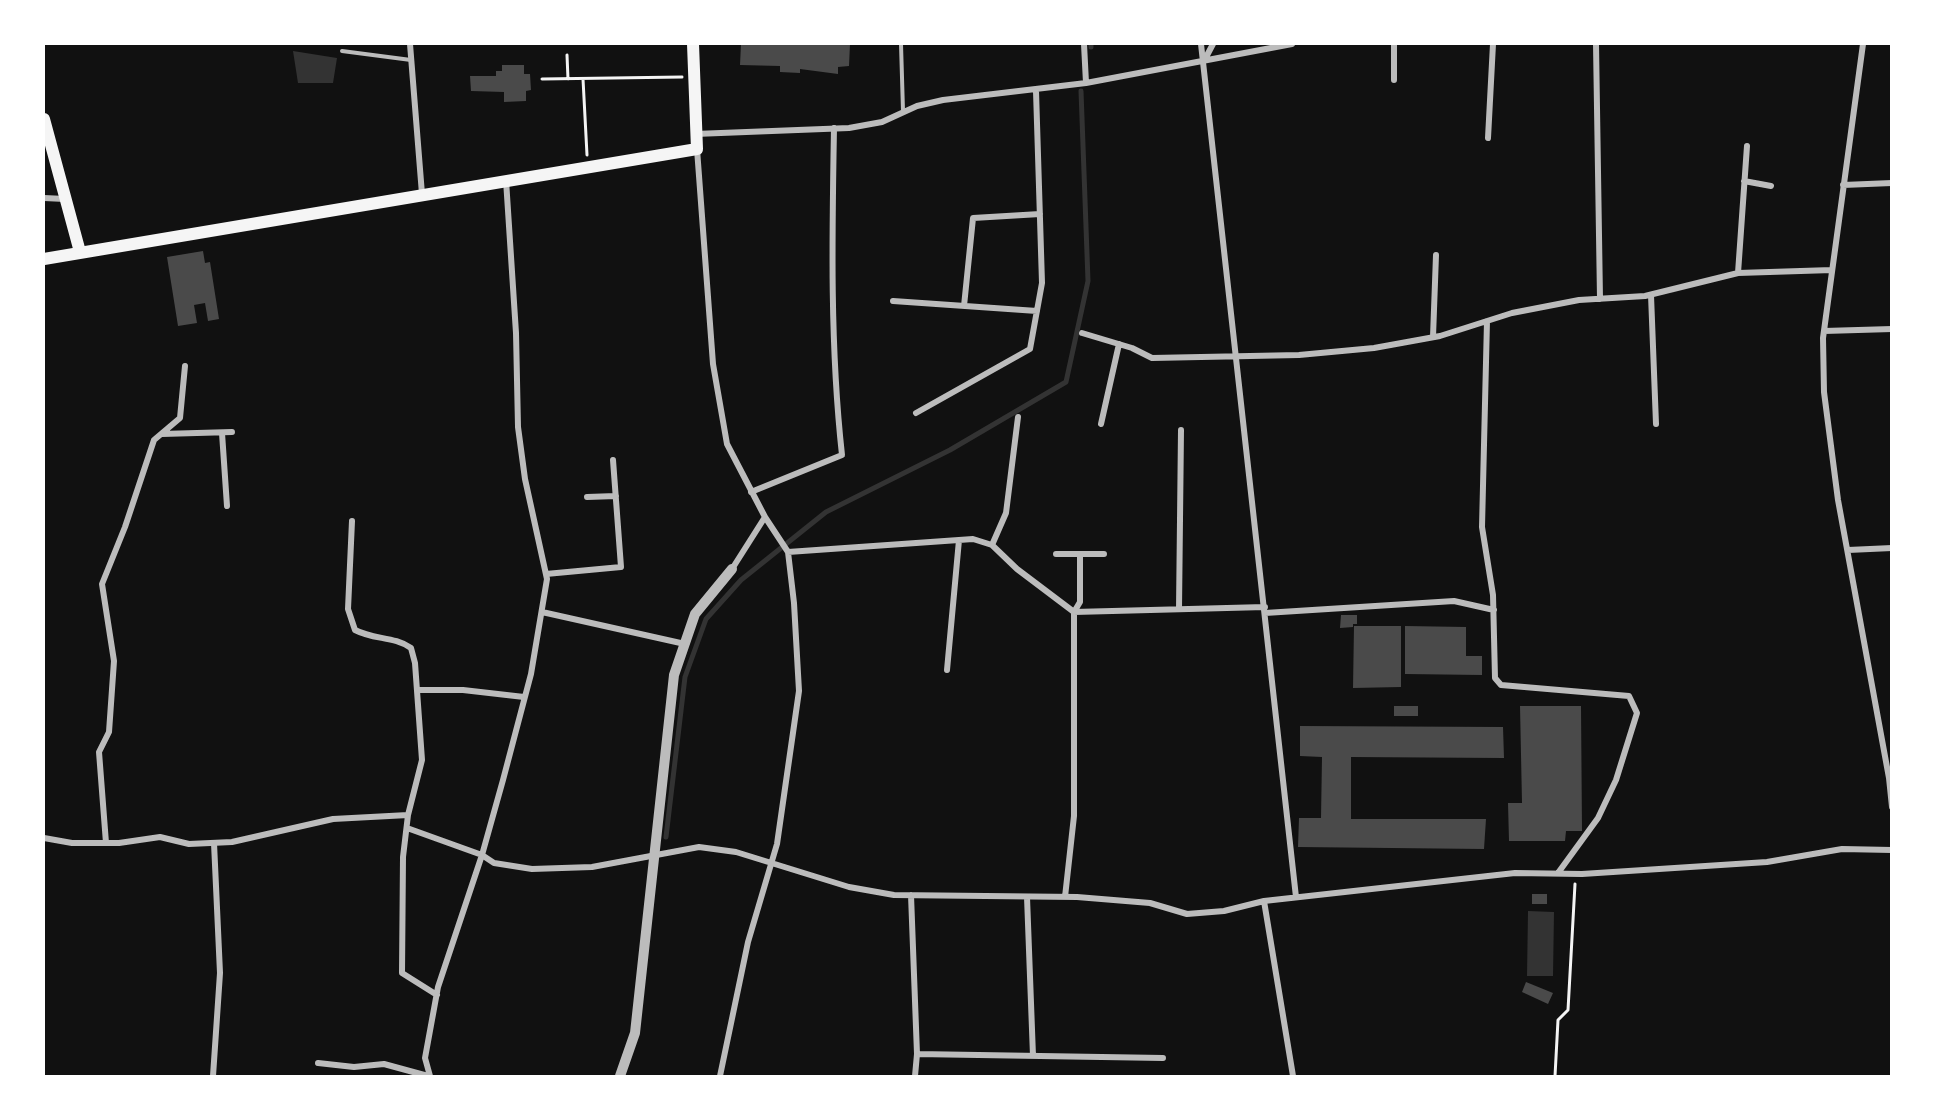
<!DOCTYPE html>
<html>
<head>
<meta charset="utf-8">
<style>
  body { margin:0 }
  #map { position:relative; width:1935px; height:1120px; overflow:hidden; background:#111; font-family:"Alegreya Sans",sans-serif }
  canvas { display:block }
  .frame { position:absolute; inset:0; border:45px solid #fff; pointer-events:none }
</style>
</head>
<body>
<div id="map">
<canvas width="1935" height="1120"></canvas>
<div class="frame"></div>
</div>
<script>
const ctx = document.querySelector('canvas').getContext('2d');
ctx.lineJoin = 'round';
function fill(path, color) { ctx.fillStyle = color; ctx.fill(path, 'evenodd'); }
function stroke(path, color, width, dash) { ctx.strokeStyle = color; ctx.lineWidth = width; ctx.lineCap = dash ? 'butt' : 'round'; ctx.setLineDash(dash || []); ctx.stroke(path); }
const water = new Path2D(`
  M293,51L337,58L333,83H298Z
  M1528,911L1554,912L1553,976H1527Z`);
const stream = new Path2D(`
  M1091,44V47
  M666,837L685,677L706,619L741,580L826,512L950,450L1066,382L1088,281L1081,91`);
const building = new Path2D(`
  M741,44H850L849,66L838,67V74L800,69V73L780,72V66L740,65Z
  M502,65H524V74H530L531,90L526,91V101L504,102V92L471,91L470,76H496V71H502Z
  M203,251L205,263L210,262L219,319L208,321L205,303L194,305L197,323L178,326L167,257Z
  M1341,615H1357V624H1353V627L1340,628Z
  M1354,626H1401V687L1353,688Z
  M1405,626L1466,627V656H1482V675L1405,674Z
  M1394,706H1418V716H1394Z
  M1520,706H1581L1582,831H1566L1565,841H1509L1508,803H1522Z
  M1300,726L1503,727L1504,758L1351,757V819H1486L1484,849L1298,847L1299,818H1321L1322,757L1300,756Z
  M1532,894H1547V904H1532Z
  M1526,982L1553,993L1548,1004L1522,992Z`);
const path = new Path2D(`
  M567,55L568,79
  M542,79L682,77
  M583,79L587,155
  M1555,1076L1558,1020L1568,1010L1575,884`);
const service = new Path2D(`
  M901,44L903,111
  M342,51L411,60`);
const minor = new Path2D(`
  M410,44L422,194
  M1084,44L1086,83
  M1201,44L1296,897
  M1394,44V80
  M1596,44L1600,299
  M1863,44L1823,338L1824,392L1838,500L1889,778L1892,807
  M1204,61L1213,44
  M695,134L849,128L882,122L917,106L943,100L1086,83L1292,44
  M1488,138L1493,44
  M697,149L713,364L727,444L765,517L732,569
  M1744,181L1771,186
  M1843,185L1892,183
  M44,198L65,199
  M1738,273L1747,146
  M1651,295L1656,424
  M893,301L1037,311
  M964,306L973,218L1040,214
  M1487,321L1482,527L1493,595L1495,678L1501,685L1629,696L1637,713L1616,780L1598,818L1558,873
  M1824,331L1892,329
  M1082,333L1132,348L1152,358L1299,355L1374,348L1440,336L1512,313L1579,300L1645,296L1738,273L1832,270
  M1433,337L1436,255
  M916,413L1030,349L1042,283L1036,91
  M1101,424L1119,344
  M222,433L227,506
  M162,434L232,432
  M751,492L842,455C830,346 832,237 834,128
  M587,497L616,496
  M352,521L348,609L355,630C374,640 394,636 411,648L415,663L422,760L408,815L403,857L402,973L437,995
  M992,545L1006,513L1018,417
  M1848,550L1892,548
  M788,552L973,539L992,545L1017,569L1074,612L1265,607
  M1056,554H1104
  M546,574L621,567L613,460
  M1179,609L1181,430
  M542,612L685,644
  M1265,613L1454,601L1494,610
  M947,670L959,540
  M418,690H463L524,697
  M407,828L482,855L494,863L532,869L592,867L699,847L736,852L849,887L894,895L1077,897L1150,903L1187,914L1224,911L1264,901L1515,873L1582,874L1767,862L1842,849L1892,850
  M44,838L72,843H119L160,837L189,844L232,842L333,819L408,815
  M106,843L99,752L109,732L114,661L102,584L125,527L154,440L180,418L185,366
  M911,895L917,1054L1163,1058
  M1027,897L1033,1056
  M1065,897L1074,816V612L1080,602V554
  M1264,901L1293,1076
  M318,1063L354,1067L384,1064L428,1076
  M213,1076L220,973L214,843
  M430,1076L425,1058L438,987L482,855L503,780L531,674L547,579L525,479L518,427L516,333L506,180
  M720,1076L748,942L777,844L799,691L794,603L788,552L765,517
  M915,1076L917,1054`);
const tertiary = new Path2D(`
  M620,1076L635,1033L674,675L695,614L732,569`);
const secondary = new Path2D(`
  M44,119L80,252
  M44,259L697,149L693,44`);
fill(water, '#333');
stroke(stream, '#333', 5);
fill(building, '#4a4a4a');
stroke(path, '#f5f5f5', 3);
stroke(service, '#bcbcbc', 4);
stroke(minor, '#bcbcbc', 6);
stroke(tertiary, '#bcbcbc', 10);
stroke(secondary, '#f5f5f5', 12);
</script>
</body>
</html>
